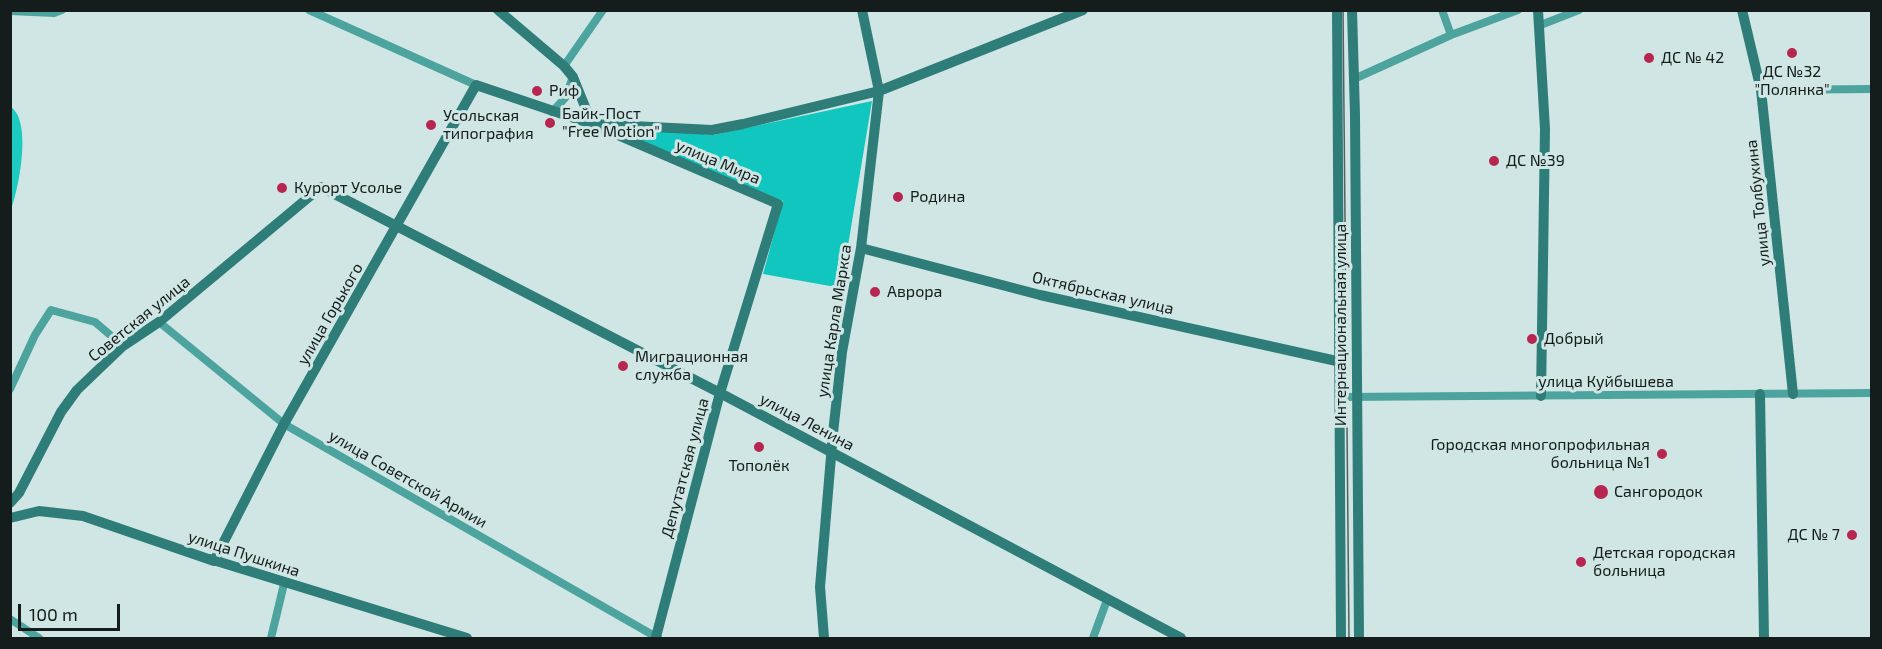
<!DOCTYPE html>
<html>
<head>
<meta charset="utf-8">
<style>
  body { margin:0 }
  #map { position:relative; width:1882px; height:649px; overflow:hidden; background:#d0e6e4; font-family:"Exo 2",sans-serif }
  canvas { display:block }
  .frame { position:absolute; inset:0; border:12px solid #141c1c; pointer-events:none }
  .scale { position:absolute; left:18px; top:604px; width:102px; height:27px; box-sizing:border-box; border:3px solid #141c1c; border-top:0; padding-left:8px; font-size:18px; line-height:21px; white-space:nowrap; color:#141c1c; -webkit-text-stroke:4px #d0e6e4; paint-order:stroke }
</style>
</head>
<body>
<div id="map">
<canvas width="1882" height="649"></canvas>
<div class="frame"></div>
<div class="scale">100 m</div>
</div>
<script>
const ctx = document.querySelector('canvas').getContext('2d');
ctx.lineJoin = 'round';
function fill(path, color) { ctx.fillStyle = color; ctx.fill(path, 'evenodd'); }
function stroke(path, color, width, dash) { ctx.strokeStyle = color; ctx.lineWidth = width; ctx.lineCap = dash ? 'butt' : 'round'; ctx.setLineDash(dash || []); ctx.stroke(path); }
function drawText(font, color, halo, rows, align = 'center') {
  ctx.font = font + ' "Exo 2",sans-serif'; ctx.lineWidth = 6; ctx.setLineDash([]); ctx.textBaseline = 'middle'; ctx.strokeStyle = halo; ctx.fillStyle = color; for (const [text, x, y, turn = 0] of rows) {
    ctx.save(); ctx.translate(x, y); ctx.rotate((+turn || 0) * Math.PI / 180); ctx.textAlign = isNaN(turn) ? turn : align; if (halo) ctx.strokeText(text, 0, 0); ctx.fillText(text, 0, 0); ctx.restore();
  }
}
const forest = new Path2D(`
  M872,101L841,288L763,274L783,201L623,135L626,126L713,135Z`);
const water = new Path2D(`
  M11,107C32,122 19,187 11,209Z`);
const street = new Path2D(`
  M309,10L476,85
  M1442,10L1451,35
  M10,11L54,13L62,10
  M1538,26L1579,10
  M564,66L603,10
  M1354,79L1451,35L1518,10
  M1761,90L1872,89
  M552,112L565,98L573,77
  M159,322L284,424L658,638
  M10,389L35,335L51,310L95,322L123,346
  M1342,397L1872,393
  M10,619L39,638
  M271,638L284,584
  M1093,638L1107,600`);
const secondary = new Path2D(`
  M498,10L564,66L573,77L592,124L712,130L743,124L879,91L1083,10
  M1337,10L1341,638
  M1352,10L1355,115L1359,638
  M1538,10L1545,129L1541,396
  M1742,10L1761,90L1793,394
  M861,248L1040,295L1341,362
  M1760,394L1764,638
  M10,503L19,493L61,412L77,390L123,346L159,322L321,187L720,393L1181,638
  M10,518L39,511L83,516L214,561L284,424L476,85L592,124L778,204L720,393L656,637
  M210,559L467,638
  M824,638L820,587L833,433L842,352L861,248L879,91L862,10`);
const tram = new Path2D(`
  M1343,10L1349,638`);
const markers = [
  [1792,53,6,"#b62650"],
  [1649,58,6,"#b62650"],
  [537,91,6,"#b62650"],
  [550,123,6,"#b62650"],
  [431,125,6,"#b62650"],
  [1494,161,6,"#b62650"],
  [282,188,6,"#b62650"],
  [898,197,6,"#b62650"],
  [875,292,6,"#b62650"],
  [1532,339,6,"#b62650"],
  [623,366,6,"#b62650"],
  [759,447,6,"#b62650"],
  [1662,454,6,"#b62650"],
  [1601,492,8,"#b62650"],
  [1852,535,6,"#b62650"],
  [1581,562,6,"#b62650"]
];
const poiNames = [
  ["ДС № 42",1661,58],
  ["ДС №32",1792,72,"center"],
  ["\"Полянка\"",1792,90,"center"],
  ["Риф",549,91],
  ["Байк-Пост",562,114],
  ["\"Free Motion\"",562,132],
  ["Усольская",443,116],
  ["типография",443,134],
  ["ДС №39",1506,161],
  ["Курорт Усолье",294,188],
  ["Родина",910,197],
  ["Аврора",887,292],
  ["Добрый",1544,339],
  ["Миграционная",635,357],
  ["служба",635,375],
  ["Городская многопрофильная",1650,445,"right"],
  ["больница №1",1650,463,"right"],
  ["Тополёк",759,466,"center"],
  ["Сангородок",1614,492],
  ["ДС № 7",1840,535,"right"],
  ["Детская городская",1593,553],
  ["больница",1593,571]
];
const streetNames = [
  ["улица Мира",718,162,23],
  ["улица Толбухина",1758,203,-96],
  ["Октябрьская улица",1103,293,13],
  ["улица Горького",330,314,-60],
  ["Советская улица",139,319,-39],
  ["улица Карла Маркса",834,321,-81],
  ["Интернациональная улица",1341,325,-90],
  ["улица Куйбышева",1606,382],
  ["улица Ленина",807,422,28],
  ["Депутатская улица",685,468,-75],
  ["улица Советской Армии",408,479,30],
  ["улица Пушкина",244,554,18]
];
fill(forest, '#10c6be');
fill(water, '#1ecbc3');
stroke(street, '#4da49f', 8);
stroke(secondary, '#2e7d79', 10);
stroke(tram, '#53605f', 1.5);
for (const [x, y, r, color] of markers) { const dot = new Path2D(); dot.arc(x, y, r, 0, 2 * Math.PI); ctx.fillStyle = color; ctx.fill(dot); stroke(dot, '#d0e6e4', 2); }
drawText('16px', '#141c1c', '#d0e6e4', poiNames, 'left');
drawText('16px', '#141c1c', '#d0e6e4', streetNames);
</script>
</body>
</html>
